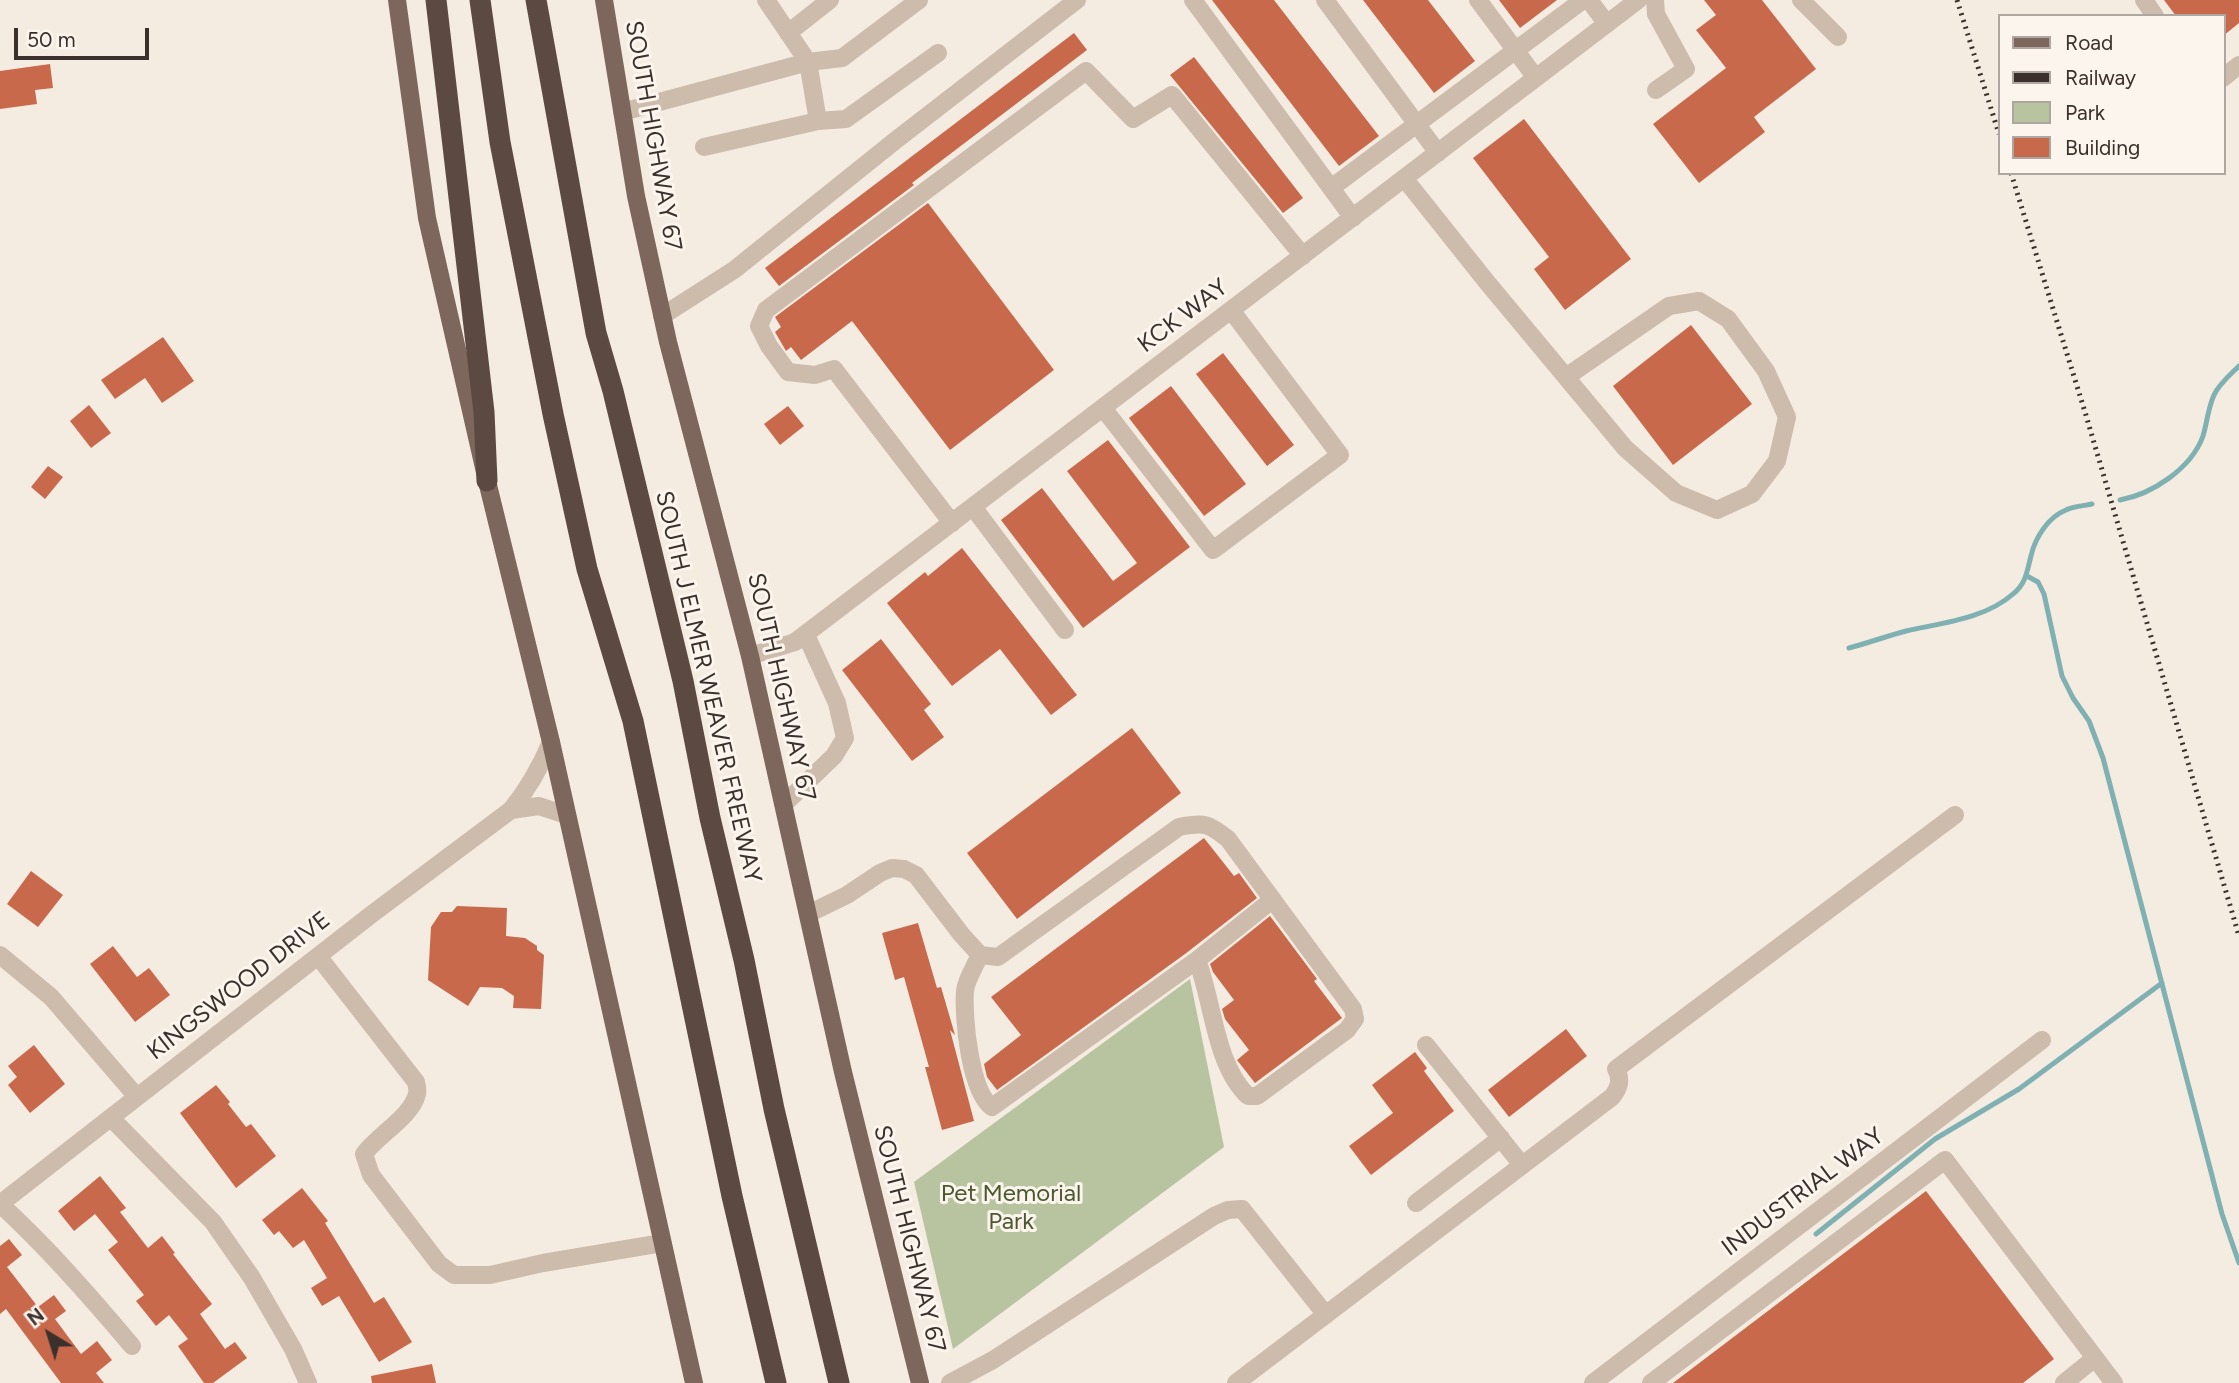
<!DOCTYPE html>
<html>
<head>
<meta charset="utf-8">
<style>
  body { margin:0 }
  #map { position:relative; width:2239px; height:1383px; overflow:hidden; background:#f4ebe1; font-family:Figtree,sans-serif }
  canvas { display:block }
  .legend { position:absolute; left:1998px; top:14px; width:228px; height:161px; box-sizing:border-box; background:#fbf5ee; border:2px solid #aea6a0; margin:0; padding:9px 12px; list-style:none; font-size:21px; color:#3b302b }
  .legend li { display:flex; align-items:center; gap:14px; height:35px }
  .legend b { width:35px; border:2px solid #aea6a0 }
  .north { position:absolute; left:14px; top:1299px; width:70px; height:70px; -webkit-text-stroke:5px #fbf5ee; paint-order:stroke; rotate:322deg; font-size:19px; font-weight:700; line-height:28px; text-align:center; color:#3b302b }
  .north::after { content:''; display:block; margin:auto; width:24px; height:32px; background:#3b302b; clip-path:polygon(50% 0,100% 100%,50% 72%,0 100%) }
  .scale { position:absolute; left:14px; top:28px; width:135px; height:32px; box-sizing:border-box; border:4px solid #3b302b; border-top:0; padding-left:9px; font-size:21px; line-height:24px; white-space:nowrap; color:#3b302b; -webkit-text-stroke:5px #fbf5ee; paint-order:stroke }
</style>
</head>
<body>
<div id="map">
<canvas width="2239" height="1383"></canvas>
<ul class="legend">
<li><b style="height:9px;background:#7d675c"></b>Road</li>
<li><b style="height:9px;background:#3b302b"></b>Railway</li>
<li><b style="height:19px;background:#b8c4a0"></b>Park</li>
<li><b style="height:19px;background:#c8694b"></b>Building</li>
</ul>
<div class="north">N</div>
<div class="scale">50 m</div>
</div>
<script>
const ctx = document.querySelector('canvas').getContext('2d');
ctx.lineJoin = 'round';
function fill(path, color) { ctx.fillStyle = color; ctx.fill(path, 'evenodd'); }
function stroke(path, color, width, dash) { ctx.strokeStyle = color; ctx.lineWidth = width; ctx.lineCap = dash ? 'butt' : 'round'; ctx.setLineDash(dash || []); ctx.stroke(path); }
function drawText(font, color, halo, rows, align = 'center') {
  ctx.font = font + ' Figtree,sans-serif'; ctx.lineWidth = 6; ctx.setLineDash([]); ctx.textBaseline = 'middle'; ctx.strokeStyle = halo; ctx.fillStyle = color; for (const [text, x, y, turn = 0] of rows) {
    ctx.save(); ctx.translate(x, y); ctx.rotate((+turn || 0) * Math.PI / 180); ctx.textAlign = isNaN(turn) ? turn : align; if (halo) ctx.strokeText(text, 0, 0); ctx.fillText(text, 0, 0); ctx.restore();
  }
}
const green = new Path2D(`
  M1190,979L1224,1147L953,1349L914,1182Z`);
const stream = new Path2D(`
  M2120,500C2152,494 2191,469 2203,436C2207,423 2208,408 2214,395C2219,384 2231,374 2239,366
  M2027,576L2038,582L2044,594L2062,676L2073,698L2089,721L2103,758L2222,1214L2239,1263
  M1849,648C1868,643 1887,636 1906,631C1941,623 1985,619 2013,594C2026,584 2027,571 2031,556C2035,538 2048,517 2066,510C2073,506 2084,506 2092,504
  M1816,1234L1935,1139L2019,1089L2162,983`);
const building = new Path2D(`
  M1212,0H1274L1379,136L1339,166Z
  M1363,0H1428L1475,61L1434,93Z
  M1499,0H1557L1520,28Z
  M1704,0H1762L1816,69L1754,117L1765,132L1699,183L1653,124L1726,68L1696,30L1716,15Z
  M2164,0H2239V23L2223,36V16H2176Z
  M1074,33L1087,50L912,183L914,185L779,286L765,268Z
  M1194,57L1303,198L1283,213L1170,75Z
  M50,64L53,88L35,90L37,104L0,109V71Z
  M1524,119L1631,259L1565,310L1534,269L1549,257L1473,158Z
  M928,203L1054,370L950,450L852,321L801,360L791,347L786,351L775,332L781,327L775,317Z
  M1691,325L1752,404L1673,465L1613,386Z
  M163,337L194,381L162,403L145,378L115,399L101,380Z
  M1223,353L1294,445L1267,466L1196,374Z
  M1171,386L1246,484L1204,516L1129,418Z
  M89,405L111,433L91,448L70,421Z
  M788,406L804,426L780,445L764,424Z
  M1108,440L1190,547L1083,628L1001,520L1042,488L1113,581L1137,563L1067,471Z
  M48,466L63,477L45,499L31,487Z
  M962,548L1077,695L1051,715L1000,649L952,686L887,603L925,572L928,576Z
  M881,639L931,704L924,710L944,737L912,761L842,670Z
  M1132,728L1181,793L1017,919L967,853Z
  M1204,838L1234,876L1239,873L1257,898L1185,954L997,1090L987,1077L984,1064L1021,1035L991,997Z
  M31,871L63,895L38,927L7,904Z
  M457,906L507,908L506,936L525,938L537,946V950L544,955L541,1009L513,1008L514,996L502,988L480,987L468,1006L428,980L431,927L441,912H452Z
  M1270,916L1317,979L1314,981L1342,1018L1255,1083L1237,1060L1249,1050L1225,1019L1222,1009L1234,1000L1213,972L1210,964Z
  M918,923L937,988L941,987L955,1035L950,1030L974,1121L942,1130L925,1067H929L904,977L895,980L882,933Z
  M113,946L137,977L149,968L170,995L135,1022L90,964Z
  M1566,1029L1587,1056L1509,1117L1488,1090Z
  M34,1045L65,1084L30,1113L8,1085L17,1077L8,1066Z
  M1415,1052L1427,1068L1424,1071L1454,1111L1371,1175L1349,1146L1393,1113L1372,1085Z
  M216,1085L230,1102L228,1104L246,1127L251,1124L276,1156L236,1188L180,1113Z
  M100,1176L126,1208L120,1212L148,1248L162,1236L175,1253L173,1254L212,1304L200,1314L225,1349L235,1342L247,1358L213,1383H204L178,1346L188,1339L169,1315L156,1326L136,1301L144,1295L108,1250L118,1242L95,1214L74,1231L58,1211Z
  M302,1188L328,1221L325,1223L374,1303L384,1297L412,1342L379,1362L339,1296L322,1306L311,1288L327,1278L304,1240L293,1248L279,1231L274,1235L262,1220Z
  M1926,1191L2054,1359L2023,1383H1673Z
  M9,1239L22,1255L7,1267L38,1307L54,1295L66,1311L55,1319L81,1354L97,1341L112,1360L96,1373L104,1383H61L6,1309L0,1314V1246Z
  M432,1364L436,1383H372L371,1376Z`);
const minor = new Path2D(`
  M766,0L808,62L818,121L846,119L938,53
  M1193,0L1353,218
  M1325,0L1438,153
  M1478,0L1536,78
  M1589,0L1607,24
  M1655,0L1656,14L1686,69L1656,90
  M1801,0L1838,37
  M2144,0L2155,16
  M788,33L830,0
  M2223,78L2239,65
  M622,112L808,62L842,58L919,0
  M704,147L818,121
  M1404,178L1486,281L1625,448L1676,493L1717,510L1752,494L1777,461L1787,417L1766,371L1728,319L1699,301L1669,306L1566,377
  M1331,188L1583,0
  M662,316L734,270L896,140L1077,0
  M1103,408L1213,550L1340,455L1231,310
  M973,507L1065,630
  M952,523L834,369L815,375L788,372L769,346L759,326L766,310L1086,71L1133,119L1172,95L1303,256
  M750,656L795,642L1638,0
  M784,804L834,756L845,738L837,703L806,635
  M511,810L539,806L566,815
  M808,914L847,895L880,873L892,868L904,869L916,875L961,934L980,955L998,957L1179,827C1204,822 1208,823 1228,839L1353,1009L1355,1019L1347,1030L1257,1096H1248C1215,1065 1213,1001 1197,960L992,1107C970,1092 963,1017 965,991C966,980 975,966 980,955
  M0,955L51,997L137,1097
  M318,956L416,1082C417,1086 418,1090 417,1094C412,1116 378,1135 364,1154L371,1175L439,1264L454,1275H490L543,1263L662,1243
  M1197,960L1272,900
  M1426,1045L1522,1165
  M112,1119L213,1222L252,1278L293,1349L308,1383
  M1416,1203L1501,1138
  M132,1346C90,1296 48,1248 0,1204L372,914L511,810C528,789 540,768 551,742
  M950,1383L993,1360L1214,1216L1228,1210L1242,1209L1326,1315
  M1236,1383L1612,1097C1619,1088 1622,1080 1616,1069L1955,815
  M1593,1383L2042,1040
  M1651,1383L1945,1160L2114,1383
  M2064,1383L2095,1358`);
const major = new Path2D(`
  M397,0L427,218L487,481L551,742L694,1383
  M604,0L636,196L668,342L750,656L843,1072L920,1383`);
const highway = new Path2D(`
  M436,0L484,412L487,481
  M480,0L500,142L553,414L587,569L633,721L732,1196L776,1383
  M536,0L596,333L613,391L683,681L710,818L744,960L774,1109L839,1383`);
const rail = new Path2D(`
  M1957,0L1999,134
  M2011,173L2085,412L2239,936`);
const streetNames = [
  ["SOUTH HIGHWAY 67",653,136,80],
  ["KCK WAY",1183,316,-37],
  ["SOUTH J ELMER WEAVER FREEWAY",708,687,77],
  ["SOUTH HIGHWAY 67",781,687,77],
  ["KINGSWOOD DRIVE",239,986,-38],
  ["INDUSTRIAL WAY",1803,1192,-37],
  ["SOUTH HIGHWAY 67",909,1239,76]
];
const parkNames = [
  ["Pet Memorial",1011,1194],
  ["Park",1011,1222]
];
fill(green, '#b8c4a0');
stroke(stream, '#7fb0b2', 5);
fill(building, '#c8694b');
stroke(minor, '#cdbbac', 18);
stroke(major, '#7d675c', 18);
stroke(highway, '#5c4a42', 21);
stroke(rail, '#3b302b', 5, [2, 5]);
drawText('24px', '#3b302b', '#fbf5ee', streetNames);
drawText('24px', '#4a5a2e', '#fbf5ee', parkNames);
</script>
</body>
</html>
